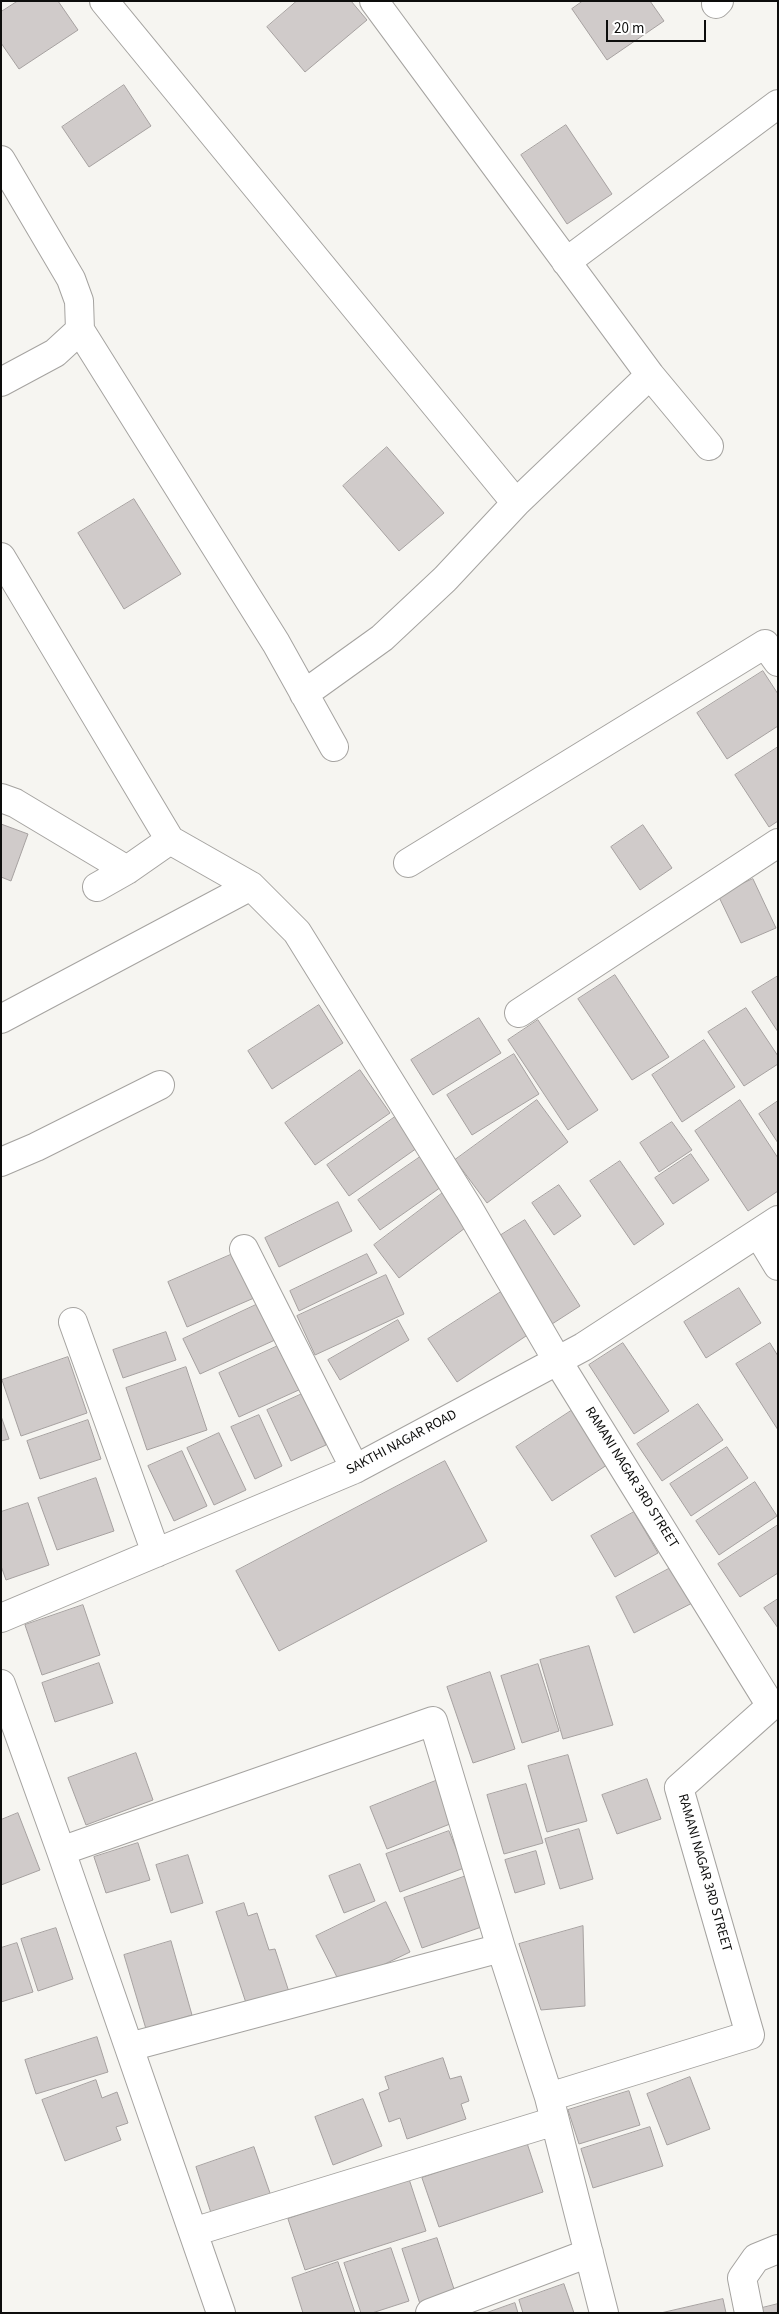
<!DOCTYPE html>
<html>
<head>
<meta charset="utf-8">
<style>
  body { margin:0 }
  #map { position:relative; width:779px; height:2314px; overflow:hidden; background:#f6f5f1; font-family:"Source Sans 3",sans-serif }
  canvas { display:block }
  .frame { position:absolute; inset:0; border:2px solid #0d0d0c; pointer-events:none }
  .scale { position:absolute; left:606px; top:20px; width:100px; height:22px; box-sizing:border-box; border:2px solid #0d0d0c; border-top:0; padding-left:6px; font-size:15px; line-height:18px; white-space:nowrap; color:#0d0d0c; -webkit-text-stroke:4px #fff; paint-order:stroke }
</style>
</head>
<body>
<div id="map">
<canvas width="779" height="2314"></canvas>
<div class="frame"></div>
<div class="scale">20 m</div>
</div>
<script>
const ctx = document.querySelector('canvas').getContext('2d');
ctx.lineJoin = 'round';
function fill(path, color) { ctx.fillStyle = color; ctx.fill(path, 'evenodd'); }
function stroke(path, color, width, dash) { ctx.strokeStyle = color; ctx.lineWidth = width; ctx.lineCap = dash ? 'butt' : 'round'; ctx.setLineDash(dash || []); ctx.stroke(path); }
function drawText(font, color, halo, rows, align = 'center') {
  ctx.font = font + ' "Source Sans 3",sans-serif'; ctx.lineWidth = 5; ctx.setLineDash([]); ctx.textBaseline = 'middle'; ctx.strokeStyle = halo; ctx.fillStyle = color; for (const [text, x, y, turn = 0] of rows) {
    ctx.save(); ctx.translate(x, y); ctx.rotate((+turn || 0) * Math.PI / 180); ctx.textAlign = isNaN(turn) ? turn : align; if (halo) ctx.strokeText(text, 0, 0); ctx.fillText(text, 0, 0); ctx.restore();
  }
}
const building = new Path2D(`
  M18,1H58L78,30L19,69L1,43V12Z
  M297,1H351L367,20L305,72L267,27Z
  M583,1H650L664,21L607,60L572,9Z
  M124,85L151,126L89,167L62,127Z
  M566,125L612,194L567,224L521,155Z
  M387,447L444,513L399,551L343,486Z
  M134,499L181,574L124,609L78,533Z
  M763,671L778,694V726L727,759L697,713Z
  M778,747V821L769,827L735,775Z
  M1,824L28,834L11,881L1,877Z
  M643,825L672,868L640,890L611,847Z
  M753,879L776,928L741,943L718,895Z
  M615,975L669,1057L632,1080L578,999Z
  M778,976V1032L752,992Z
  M319,1005L343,1043L272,1089L248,1051Z
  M746,1008L778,1056V1064L744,1086L708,1032Z
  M479,1018L501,1053L433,1095L411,1060Z
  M538,1020L598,1110L568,1130L508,1040Z
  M704,1040L735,1087L682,1122L652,1075Z
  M514,1054L539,1094L472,1135L447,1095Z
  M360,1070L390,1113L315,1165L285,1123Z
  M537,1100L568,1142L487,1203L455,1160Z
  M740,1100L778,1158V1191L748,1211L695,1131Z
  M778,1101V1143L759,1114Z
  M395,1117L417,1148L349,1196L327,1165Z
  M672,1122L692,1150L659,1172L640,1143Z
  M691,1154L709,1180L673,1204L655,1178Z
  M423,1155L444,1185L380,1230L358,1200Z
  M620,1161L664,1224L634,1245L590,1181Z
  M559,1185L581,1216L554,1235L532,1203Z
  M444,1192L469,1225L399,1278L374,1245Z
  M338,1202L352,1231L279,1267L265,1238Z
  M525,1220L580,1306L552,1324L498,1237Z
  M235,1253L254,1298L187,1327L168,1282Z
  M367,1254L377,1273L299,1311L290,1291Z
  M386,1275L404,1314L315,1355L297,1316Z
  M739,1288L761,1323L706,1358L684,1322Z
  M504,1290L532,1332L457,1382L428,1339Z
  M258,1304L275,1340L200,1374L183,1339Z
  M398,1320L409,1340L340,1380L328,1360Z
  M166,1332L176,1360L123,1378L113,1350Z
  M623,1343L669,1411L634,1434L589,1365Z
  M770,1343L778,1356V1430L736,1364Z
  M280,1345L301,1389L239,1417L219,1373Z
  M68,1357L87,1413L21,1436L2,1380Z
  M186,1367L207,1430L147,1450L126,1388Z
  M302,1394L326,1445L291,1461L267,1410Z
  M698,1404L723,1440L662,1481L637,1444Z
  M574,1409L610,1463L552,1501L516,1447Z
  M259,1415L282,1466L255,1479L231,1427Z
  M1,1416L9,1439L1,1441Z
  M88,1420L101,1459L40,1479L27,1441Z
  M219,1433L246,1490L214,1505L187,1448Z
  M727,1447L748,1478L691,1516L670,1484Z
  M182,1451L207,1506L174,1521L148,1466Z
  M445,1461L487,1541L279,1651L236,1571Z
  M96,1478L114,1531L57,1550L38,1498Z
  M755,1482L777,1516L719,1555L696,1521Z
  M28,1503L49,1565L6,1580L1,1566V1512Z
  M634,1512L658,1553L615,1577L591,1536Z
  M778,1525V1573L740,1597L718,1564Z
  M678,1564L698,1600L634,1633L616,1597Z
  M778,1599V1628L764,1608Z
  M83,1605L100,1655L42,1675L25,1625Z
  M589,1646L613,1725L563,1739L540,1660Z
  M99,1663L113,1703L55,1722L42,1683Z
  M538,1664L559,1731L522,1743L501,1676Z
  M490,1672L515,1749L473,1763L447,1687Z
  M136,1753L153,1800L86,1825L68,1778Z
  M568,1755L587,1821L547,1832L528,1766Z
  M647,1779L661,1819L617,1834L602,1795Z
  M438,1780L455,1822L387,1849L370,1807Z
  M526,1784L543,1843L504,1854L487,1795Z
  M18,1813L40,1870L1,1885V1820Z
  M579,1829L593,1879L560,1889L545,1839Z
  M449,1831L464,1868L400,1892L386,1854Z
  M138,1843L150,1880L106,1893L94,1857Z
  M536,1851L545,1884L515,1893L505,1860Z
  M188,1855L203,1903L171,1913L156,1865Z
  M360,1864L375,1901L344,1913L329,1876Z
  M469,1875L487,1925L422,1948L404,1898Z
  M386,1902L410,1952L341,1985L316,1936Z
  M244,1903L248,1916L257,1913L269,1950L275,1949L289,1992L247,2006L216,1912Z
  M583,1926L585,2006L541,2010L519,1944Z
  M56,1928L73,1979L38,1991L21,1939Z
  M171,1941L192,2015L146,2029L124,1955Z
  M17,1943L33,1992L1,2002V1948Z
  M97,2037L108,2072L36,2094L25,2060Z
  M443,2058L450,2079L461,2076L469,2101L461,2104L466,2119L407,2139L400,2118L389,2122L379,2093L389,2089L385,2077Z
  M690,2077L710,2129L667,2145L647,2094Z
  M96,2080L102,2098L117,2092L128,2123L116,2127L121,2140L65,2161L42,2100Z
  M629,2091L640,2125L579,2144L568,2110Z
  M363,2099L382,2146L333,2165L315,2117Z
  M650,2127L663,2166L593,2188L581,2149Z
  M527,2143L543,2192L439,2227L422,2178Z
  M254,2147L271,2196L212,2216L196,2167Z
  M409,2179L426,2231L305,2270L288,2219Z
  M437,2238L455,2292L420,2304L402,2249Z
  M391,2248L409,2301L372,2313H361L344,2263Z
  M338,2262L355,2313H303L292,2278Z
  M564,2284L574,2313H523L519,2300Z
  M723,2299L726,2313H661Z
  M515,2303L518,2313H486Z
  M778,2304V2313H759L758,2309Z`);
const minor = new Path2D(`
  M104,1L516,503L650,375L374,1
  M716,4L719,1
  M1,160L71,279L79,301L80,330L55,353L1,382
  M566,262L778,104
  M80,330L276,643L334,747
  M650,375L709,446
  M1,557L170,840
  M304,694L382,638L445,579L516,503
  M1,798L15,803L127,870
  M408,863L765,644L778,662
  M97,887L127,870L170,840L251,886L297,932L469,1209L557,1360L771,1706L679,1788L750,2035L549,2097
  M519,1013L778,843
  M1,1019L251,886
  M1,1162L36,1147L160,1085
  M758,1233L778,1266
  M244,1249L355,1469
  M73,1322L156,1553
  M1,1618L355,1469L583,1347L778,1220
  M1,1684L61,1851L221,2313
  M61,1851L433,1721L501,1948L549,2097L604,2313
  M129,2047L501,1948
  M193,2232L555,2121
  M430,2313L589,2253
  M749,2313L742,2278L756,2258L778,2249`);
const streetNames = [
  ["SAKTHI NAGAR ROAD",402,1443,-28],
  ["RAMANI NAGAR 3RD STREET",631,1478,58],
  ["RAMANI NAGAR 3RD STREET",704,1873,74]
];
fill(building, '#d0cbca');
stroke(building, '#a6a1a0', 1);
stroke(minor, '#a5a3a0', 30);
stroke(minor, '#fff', 28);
drawText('14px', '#0d0d0c', '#fff', streetNames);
</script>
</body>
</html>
